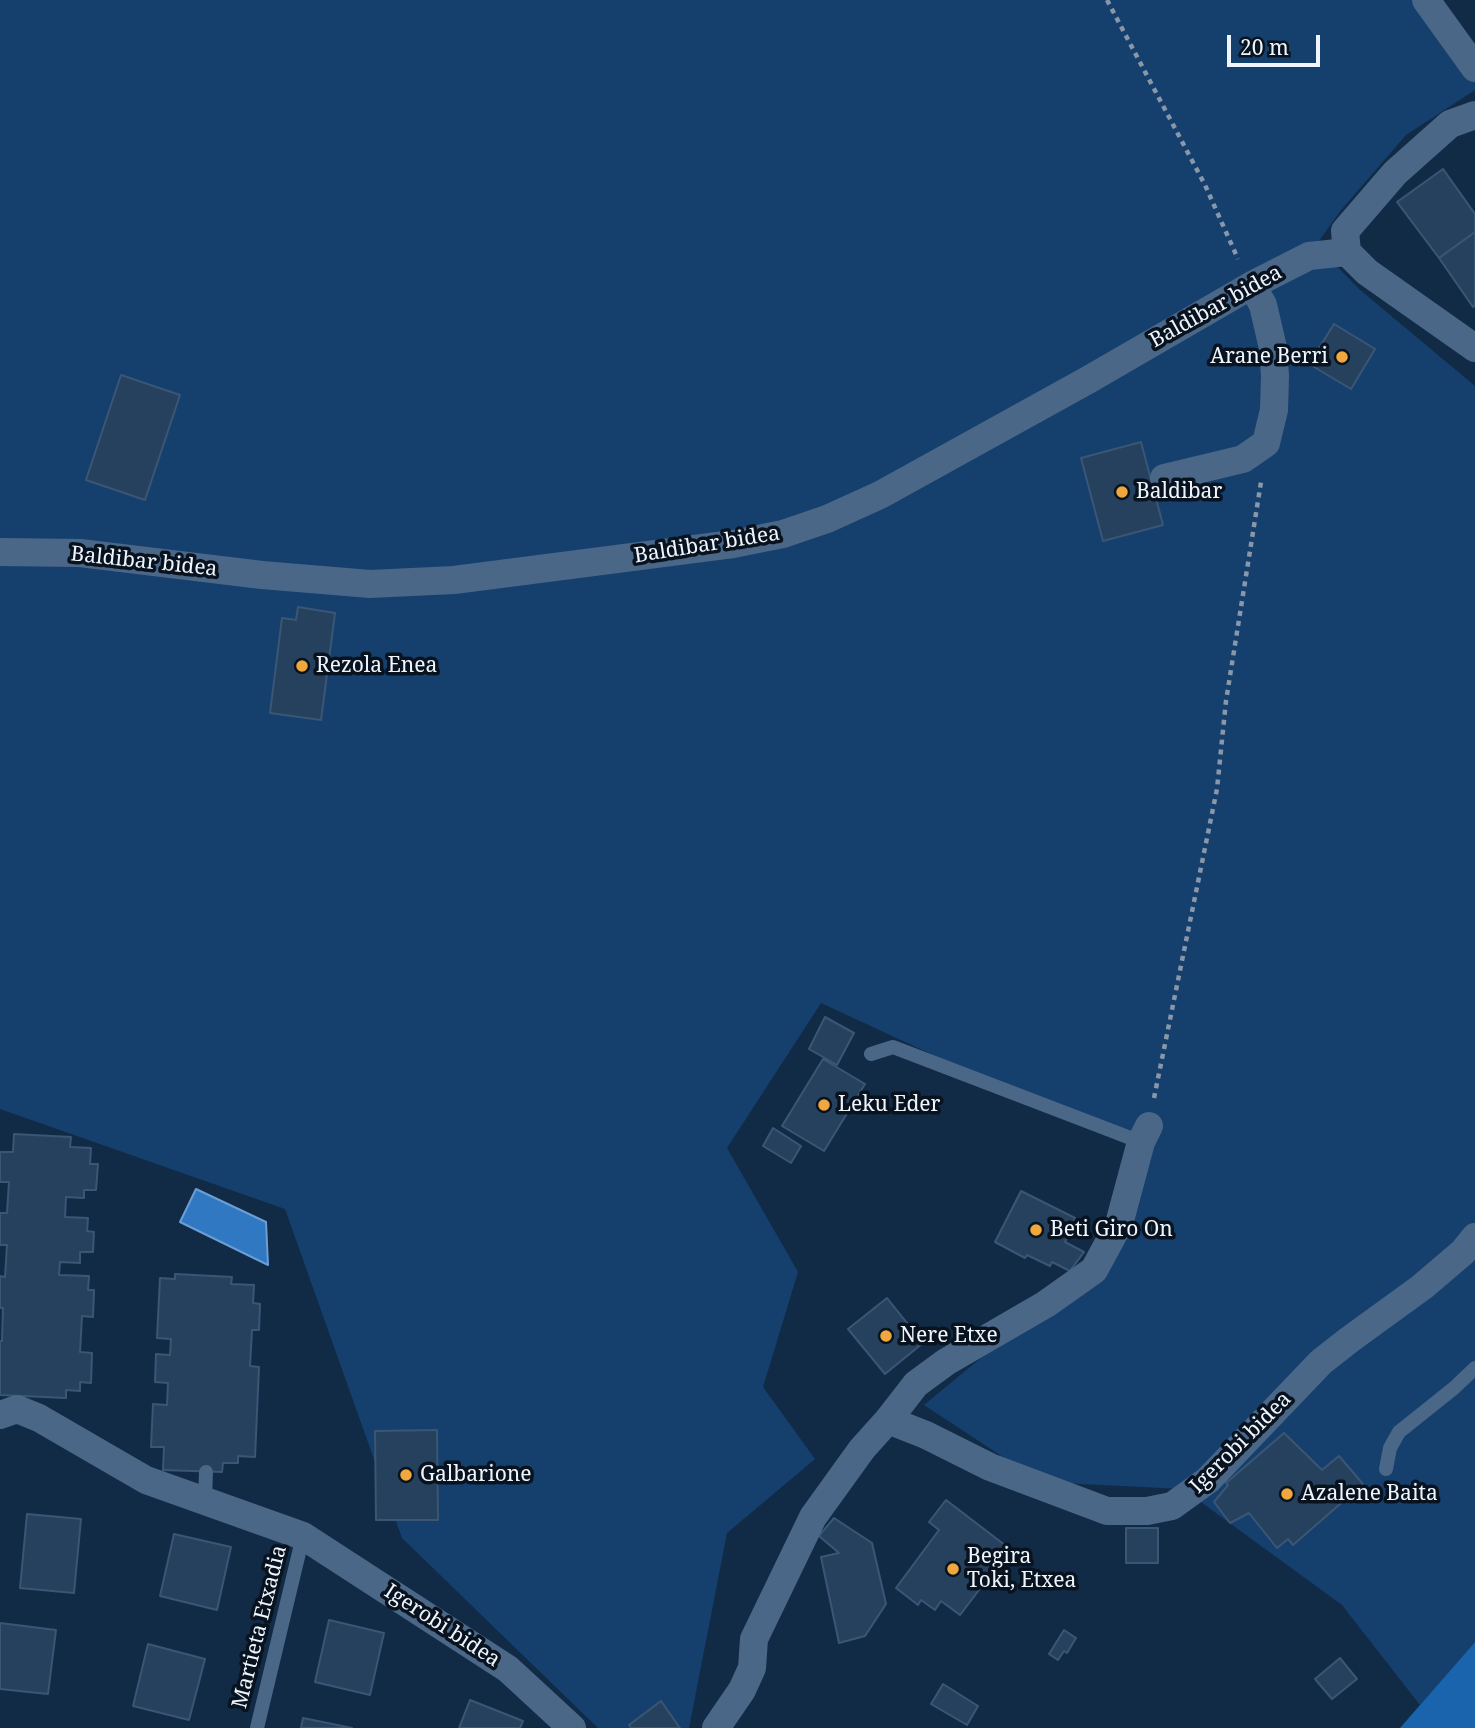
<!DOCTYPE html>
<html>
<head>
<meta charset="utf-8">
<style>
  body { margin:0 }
  #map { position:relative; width:1475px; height:1728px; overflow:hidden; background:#112b47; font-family:"Noto Serif",serif }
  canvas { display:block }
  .scale { position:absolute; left:1227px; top:35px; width:93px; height:32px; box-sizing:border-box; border:4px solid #eff5fd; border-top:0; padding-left:9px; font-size:21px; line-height:24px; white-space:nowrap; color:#eff5fd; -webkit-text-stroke:5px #08131f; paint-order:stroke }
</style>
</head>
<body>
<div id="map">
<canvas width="1475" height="1728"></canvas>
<div class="scale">20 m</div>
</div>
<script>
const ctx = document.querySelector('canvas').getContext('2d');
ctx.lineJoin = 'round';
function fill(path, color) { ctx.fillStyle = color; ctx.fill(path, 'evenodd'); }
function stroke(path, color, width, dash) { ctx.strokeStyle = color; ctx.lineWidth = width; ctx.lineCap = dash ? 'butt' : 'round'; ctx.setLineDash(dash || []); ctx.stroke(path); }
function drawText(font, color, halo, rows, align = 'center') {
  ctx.font = font + ' "Noto Serif",serif'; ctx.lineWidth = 7; ctx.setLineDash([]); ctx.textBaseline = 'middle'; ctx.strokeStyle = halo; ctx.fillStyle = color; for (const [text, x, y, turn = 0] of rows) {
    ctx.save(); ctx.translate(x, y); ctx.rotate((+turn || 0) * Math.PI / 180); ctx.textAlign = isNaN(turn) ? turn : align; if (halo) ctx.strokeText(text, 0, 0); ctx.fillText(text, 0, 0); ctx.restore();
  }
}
const green = new Path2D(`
  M0,0H1422L1475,74V90L1406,135L1341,210L1316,245L1359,289L1475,386V1642L1420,1705L1342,1605L1183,1489L1041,1482L924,1405L1101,1259L1134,1148L821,1003L727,1148L798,1272L763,1387L815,1459L727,1533L689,1728H598L402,1538L285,1209L0,1109Z`);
const forest = new Path2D(`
  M1475,1642V1728H1400Z`);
const water = new Path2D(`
  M196,1189L266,1222L268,1265L180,1222Z`);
const building = new Path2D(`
  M1443,169L1475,214V232L1439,258L1397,202Z
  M1475,232V305L1473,307L1439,258Z
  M1334,324L1375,349L1351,389L1309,364Z
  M121,375L180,395L145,500L86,480Z
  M1141,442L1163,525L1103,541L1081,458Z
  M298,607L335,613L321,720L270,713L282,618L296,620Z
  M825,1017L854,1033L837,1065L809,1049Z
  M823,1059L865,1084L824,1151L782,1126Z
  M773,1128L801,1146L791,1163L763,1146Z
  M14,1134L71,1137L70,1147L91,1148L90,1164H98L96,1190H84V1198L66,1197L65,1217L88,1218L87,1231L94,1232L93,1252H80V1263L60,1262L59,1275L89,1276L88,1290H94L93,1317L82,1316L80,1352L92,1353L91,1383L80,1382V1391L66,1390V1398L0,1395V1341H2L3,1308H0V1276L5,1277L7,1245H0V1213H7L9,1182H0V1152H13Z
  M1021,1191L1075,1218L1065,1242L1084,1252L1070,1271L1052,1262L1050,1266L1027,1255L1025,1258L995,1242Z
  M175,1274L232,1277L231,1284L254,1285L253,1303L260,1304L259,1330H252L250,1366L259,1367L255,1457L238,1456V1463H223L222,1472L163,1470L164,1447H151L153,1404L167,1405L168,1383L155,1382L156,1354L170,1355L171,1339L157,1338L160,1278L175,1279Z
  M887,1298L923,1343L885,1374L848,1329Z
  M437,1430L438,1520H376L375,1431Z
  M1284,1433L1322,1470L1339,1456L1363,1484L1293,1545L1288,1539L1277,1548L1249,1513L1230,1523L1214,1502L1228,1485L1226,1483Z
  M946,1500L1010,1549L960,1615L941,1601L935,1610L921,1600L918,1605L896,1588L939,1530L929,1522Z
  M27,1514L81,1519L74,1593L20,1588Z
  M834,1518L872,1543L886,1604L865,1636L839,1643L821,1557L839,1553L819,1536Z
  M1126,1528H1158V1563H1126Z
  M174,1534L231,1547L217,1610L160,1596Z
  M329,1620L384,1633L370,1695L315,1682Z
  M0,1623L56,1630L48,1694L0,1689Z
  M1064,1630L1076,1638L1067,1653L1064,1651L1058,1660L1049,1654Z
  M148,1644L205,1659L189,1720L133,1706Z
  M1340,1658L1357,1679L1332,1699L1315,1679Z
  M943,1684L978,1706L967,1725L931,1704Z
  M470,1700L523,1721L520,1728H459Z
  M661,1701L680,1728H631L629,1725Z
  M303,1718L352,1728H301Z`);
const path = new Path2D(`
  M1107,0L1205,185L1238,259
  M1154,1098L1217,789L1226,701L1261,482`);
const service = new Path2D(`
  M871,1054L893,1047L1141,1142
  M1386,1469L1390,1448L1399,1432L1454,1388L1475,1368
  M205,1501L206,1472
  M257,1728L303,1536`);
const minor = new Path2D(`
  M1426,0L1475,68
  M1475,115L1450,124L1395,173L1345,231L1347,252L1367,272L1475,348
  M1164,478L1243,459L1266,443L1274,410L1275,376L1273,348L1263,305L1252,285
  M0,552L80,553L262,575L370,584L454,580L733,544L783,534L827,519L880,495L1088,380L1252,285L1309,256L1347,252
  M0,1415L17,1409L39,1418L146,1480L303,1536L508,1669L572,1728
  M888,1420L916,1384L946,1362L1046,1304L1094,1270L1119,1224L1141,1142L1149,1126
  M716,1728L742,1690L752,1668L754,1639L813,1517L862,1449L888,1420L926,1435L990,1467L1107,1511H1147L1172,1506L1208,1480L1321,1362L1349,1340L1422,1287L1463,1252L1475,1237`);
const markers = [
  [1342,357,7,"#efa73e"],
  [1122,492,7,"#efa73e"],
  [302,666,7,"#efa73e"],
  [824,1105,7,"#efa73e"],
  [1036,1230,7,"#efa73e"],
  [886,1336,7,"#efa73e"],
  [406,1475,7,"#efa73e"],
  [1287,1494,7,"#efa73e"],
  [953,1569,7,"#efa73e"]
];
const streetNames = [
  ["Baldibar bidea",1216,307,-29],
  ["Baldibar bidea",707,545,-9],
  ["Baldibar bidea",144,562,6],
  ["Igerobi bidea",1241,1443,-45],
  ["Igerobi bidea",442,1626,33],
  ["Martieta Etxadia",260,1627,-76]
];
const poiNames = [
  ["Arane Berri",1328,357,"right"],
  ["Baldibar",1136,492],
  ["Rezola Enea",316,666],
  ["Leku Eder",838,1105],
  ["Beti Giro On",1050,1230],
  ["Nere Etxe",900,1336],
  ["Galbarione",420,1475],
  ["Azalene Baita",1301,1494],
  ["Begira",967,1557],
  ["Toki, Etxea",967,1581]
];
fill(green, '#15406d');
fill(forest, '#1964ad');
fill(water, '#3178c3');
stroke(water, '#6a9ed4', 2);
fill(building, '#26415e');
stroke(building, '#3b5675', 2);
stroke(path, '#8897a9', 4.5, [5, 5]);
stroke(service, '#4b6787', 14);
stroke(minor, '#4b6787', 28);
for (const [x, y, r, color] of markers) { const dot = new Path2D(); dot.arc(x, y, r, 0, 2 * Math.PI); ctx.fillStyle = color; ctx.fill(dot); stroke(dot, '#08131f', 2.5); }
drawText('21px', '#eff5fd', '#08131f', streetNames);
drawText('21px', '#eff5fd', '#08131f', poiNames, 'left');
</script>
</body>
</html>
